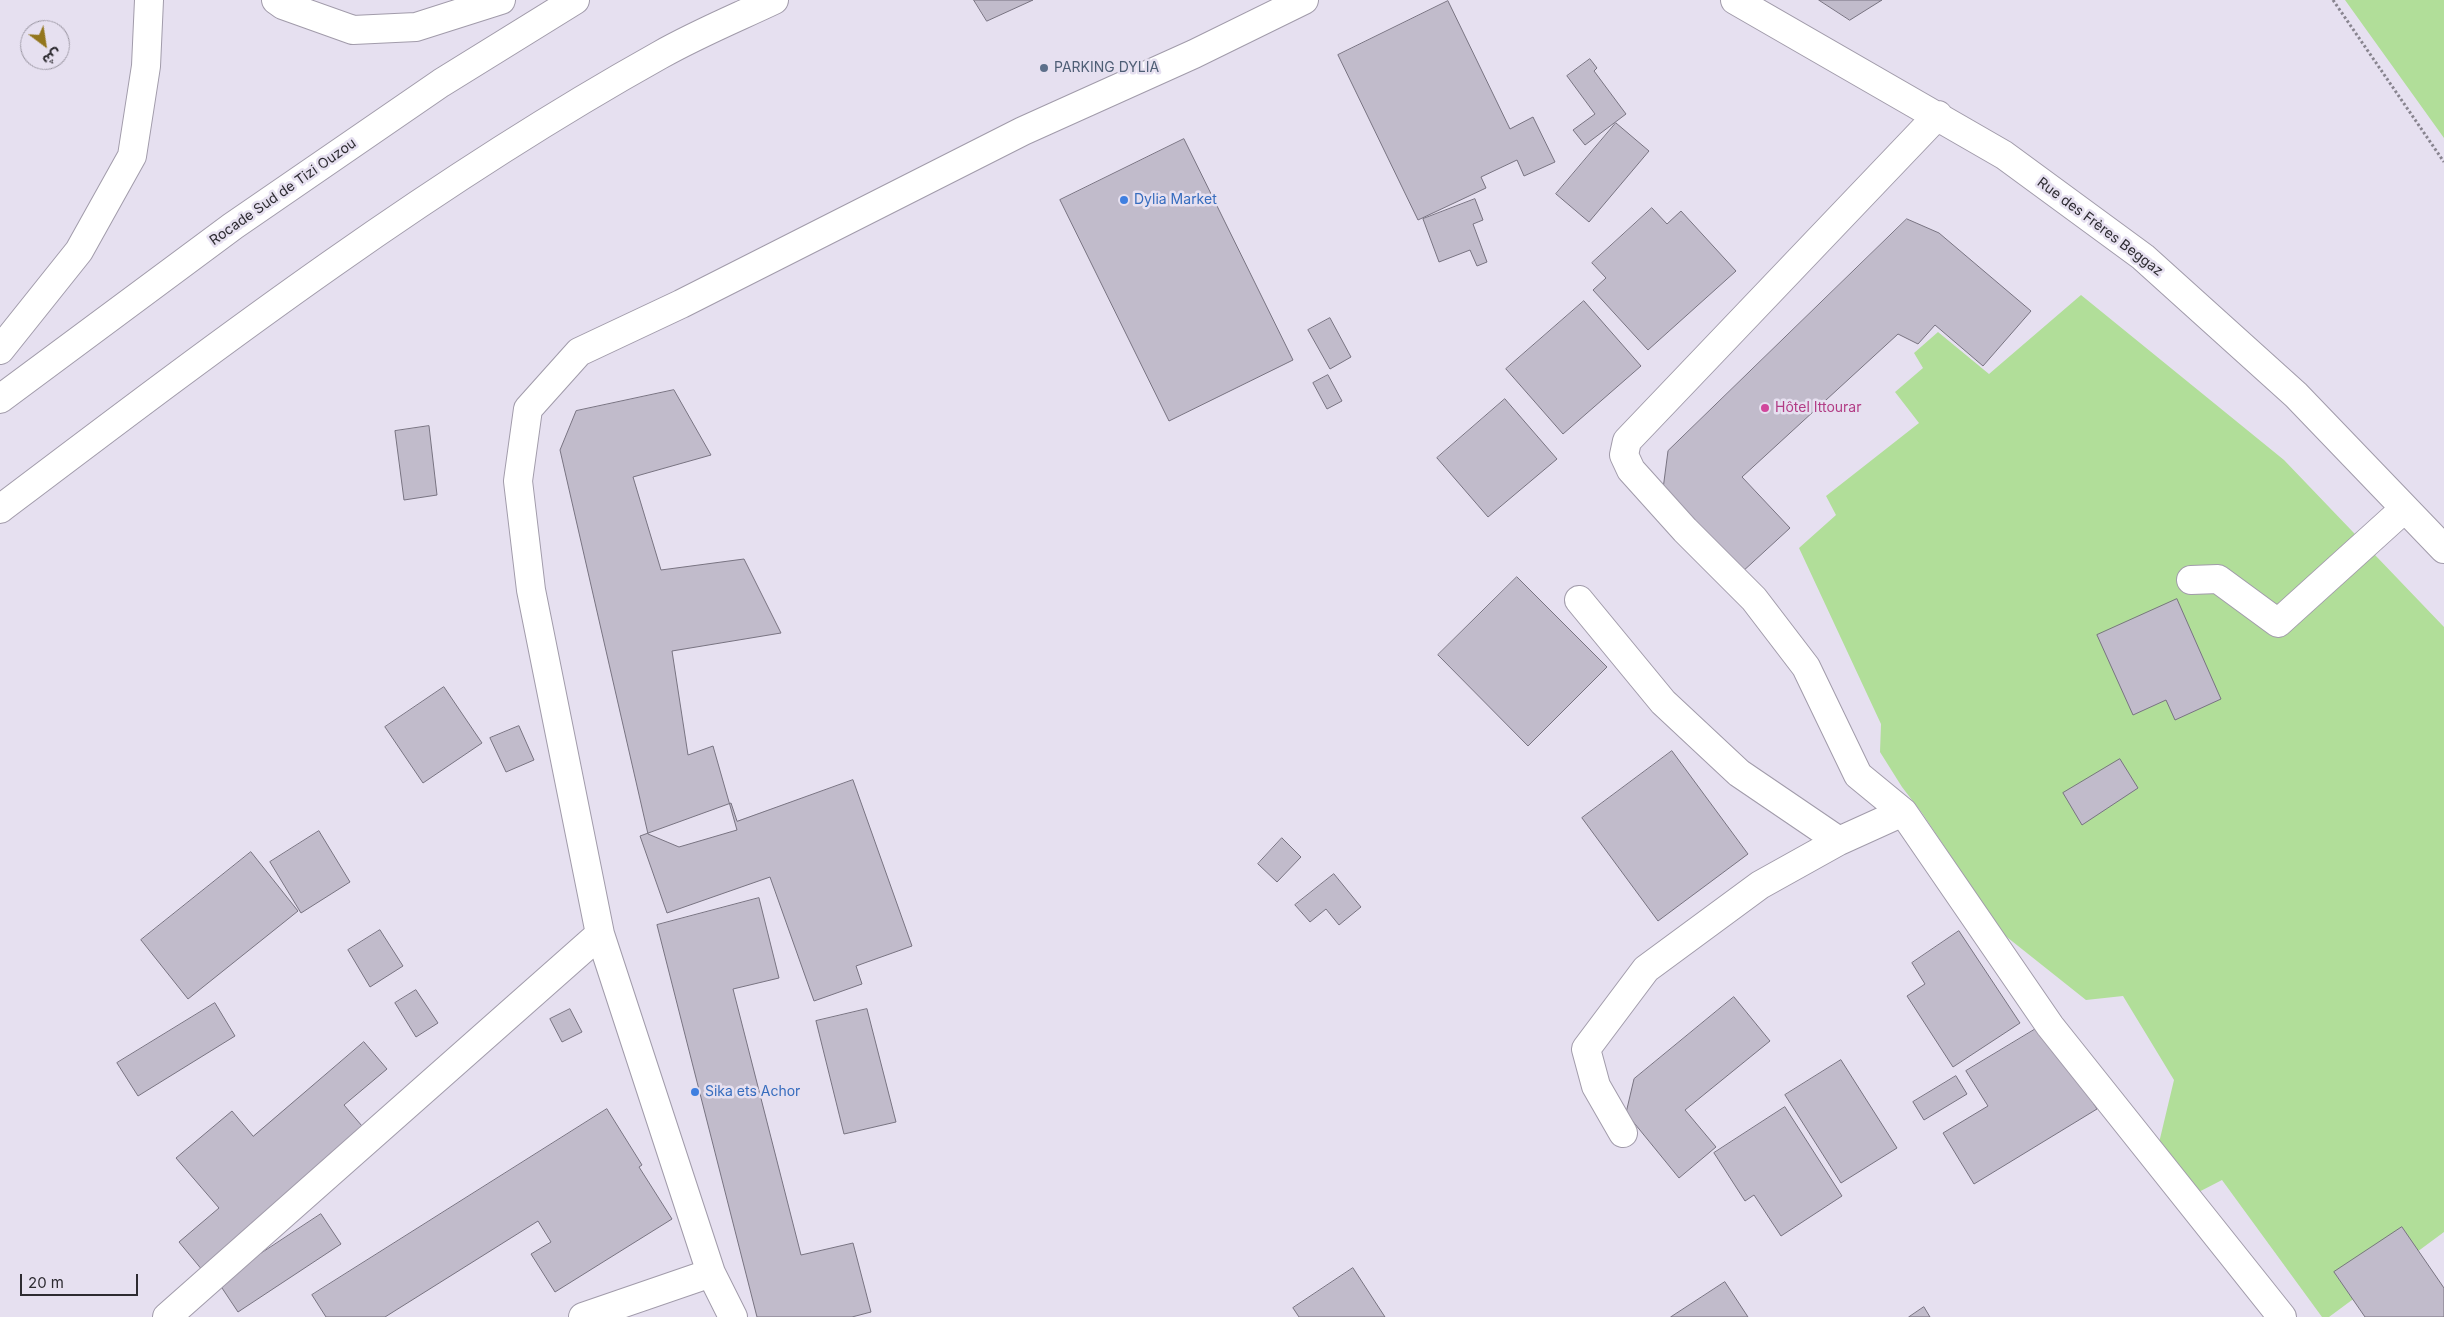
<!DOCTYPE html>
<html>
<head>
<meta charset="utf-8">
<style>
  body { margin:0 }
  #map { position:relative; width:2444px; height:1317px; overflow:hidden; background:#e6e0f0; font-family:Inter,"Noto Sans Arabic",sans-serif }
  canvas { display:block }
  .north { position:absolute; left:20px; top:20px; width:50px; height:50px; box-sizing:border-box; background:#e6e0f0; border:1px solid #9c98a4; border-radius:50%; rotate:149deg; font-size:14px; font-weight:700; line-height:20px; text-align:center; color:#2d2b31 }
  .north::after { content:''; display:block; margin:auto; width:18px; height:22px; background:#93761d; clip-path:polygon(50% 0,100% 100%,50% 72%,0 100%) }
  .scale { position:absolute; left:20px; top:1274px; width:118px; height:22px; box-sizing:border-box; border:2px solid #2d2b31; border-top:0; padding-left:6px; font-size:15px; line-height:18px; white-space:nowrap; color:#2d2b31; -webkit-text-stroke:4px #e6e0f0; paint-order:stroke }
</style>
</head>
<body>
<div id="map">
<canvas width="2444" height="1317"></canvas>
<div class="north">ش</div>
<div class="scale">20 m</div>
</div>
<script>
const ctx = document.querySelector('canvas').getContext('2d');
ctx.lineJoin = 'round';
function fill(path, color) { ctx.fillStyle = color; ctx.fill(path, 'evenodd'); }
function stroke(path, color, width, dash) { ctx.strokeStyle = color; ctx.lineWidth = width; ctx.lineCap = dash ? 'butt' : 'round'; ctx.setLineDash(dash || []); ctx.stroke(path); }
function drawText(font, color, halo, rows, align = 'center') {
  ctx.font = font + ' Inter,sans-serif'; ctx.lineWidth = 5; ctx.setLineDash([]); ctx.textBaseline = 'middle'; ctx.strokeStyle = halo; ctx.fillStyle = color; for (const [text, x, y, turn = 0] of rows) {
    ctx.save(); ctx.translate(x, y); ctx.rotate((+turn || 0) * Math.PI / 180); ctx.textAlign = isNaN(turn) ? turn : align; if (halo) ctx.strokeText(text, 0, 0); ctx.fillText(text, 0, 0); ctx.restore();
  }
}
const green = new Path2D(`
  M2345,0H2444V138Z
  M2081,295L2284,460L2444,627V1232L2329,1317H2322L2222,1180L2191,1196L2158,1147L2174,1080L2123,996L2086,1000L2003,934L1922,813L1902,787L1880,752L1881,724L1799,548L1836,515L1826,496L1919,423L1895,392L1923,368L1914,353L1938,332L1989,374Z`);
const building = new Path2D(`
  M974,0H1033L987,21Z
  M1819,0H1882L1850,20Z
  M1448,1L1510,129L1533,117L1555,162L1524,176L1517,160L1481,177L1486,188L1418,220L1338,55Z
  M1590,59L1597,68L1594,71L1626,114L1585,145L1573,130L1595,114L1567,76Z
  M1616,123L1649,151L1589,222L1556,194Z
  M1184,139L1293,360L1169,421L1060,200Z
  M1475,199L1483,220L1473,224L1487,262L1477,266L1470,250L1439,262L1423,219Z
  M1652,208L1667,224L1681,211L1736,271L1648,350L1593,290L1606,278L1592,263Z
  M1907,219L1939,233L2031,311L1983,366L1935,325L1918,344L1898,334L1742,477L1790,528L1741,573L1663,489L1668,451Z
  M1584,301L1641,366L1563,434L1506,369Z
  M1330,318L1351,357L1330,369L1308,330Z
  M1328,375L1342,401L1327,409L1313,383Z
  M674,390L711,455L633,477L661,570L744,559L781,633L672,651L688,755L713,746L737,830L679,847L648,834L560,450L576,411Z
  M1505,399L1557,459L1488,517L1437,458Z
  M429,426L437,495L404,500L395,431Z
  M1517,577L1607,667L1528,746L1438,655Z
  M2177,599L2221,699L2175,720L2166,700L2133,715L2097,635Z
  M444,687L482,743L423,783L385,727Z
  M519,726L534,760L506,772L490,738Z
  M1672,751L1748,854L1658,921L1582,818Z
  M2120,759L2138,788L2082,825L2063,793Z
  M853,780L912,946L856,966L862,984L814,1001L770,877L667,913L640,836L731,803L737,821Z
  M319,831L350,882L301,913L270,862Z
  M1282,838L1301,857L1277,882L1258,864Z
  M251,852L298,911L188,999L141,940Z
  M1334,874L1361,907L1339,925L1326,909L1310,922L1295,905Z
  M759,898L779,978L733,989L801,1255L853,1243L871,1312L852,1317H757L657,925Z
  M380,930L403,966L370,987L348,950Z
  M1959,931L2020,1023L1953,1067L1907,996L1925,984L1912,963Z
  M416,990L438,1023L416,1037L395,1003Z
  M1734,997L1770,1041L1685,1110L1716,1147L1679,1178L1626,1113L1634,1079Z
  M215,1003L235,1036L138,1096L117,1063Z
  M570,1009L582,1032L562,1042L550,1019Z
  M867,1009L896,1122L844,1134L816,1021Z
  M2044,1024L2097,1109L1974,1184L1943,1133L1988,1106L1966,1071Z
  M364,1042L387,1069L344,1105L368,1133L203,1271L179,1242L219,1208L176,1158L232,1111L253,1136Z
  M1841,1060L1897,1148L1841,1183L1785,1095Z
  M1956,1076L1967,1094L1924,1120L1913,1102Z
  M1785,1107L1842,1196L1781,1236L1754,1195L1745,1201L1714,1153Z
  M607,1109L642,1165L639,1167L672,1219L555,1292L531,1254L551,1242L538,1221L385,1317H326L312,1295Z
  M321,1214L341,1244L238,1312L218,1282Z
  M2402,1227L2444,1288V1317H2365L2334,1272Z
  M1353,1268L1385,1317H1299L1293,1308Z
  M1725,1282L1748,1317H1671Z
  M1924,1307L1930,1317H1909Z`);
const path = new Path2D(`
  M2333,0L2444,162`);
const minor = new Path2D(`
  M1735,0L2004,155L2143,257L2296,395L2444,549
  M1938,115L1627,441L1624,455L1631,470L1685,530L1754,599L1806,667L1858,775L1903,812L2050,1026L2282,1317
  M2191,580L2218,579L2278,623L2404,509
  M1579,600L1663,702L1739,773L1839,841
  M1623,1133L1596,1086L1586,1049L1646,969L1760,885L1839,841L1903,812
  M167,1317L600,934
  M583,1317L711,1273
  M733,1317L711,1273L600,934L531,590L518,481L528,409L579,352L681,304L1023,131L1194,54L1304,0`);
const highway = new Path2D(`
  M276,0L283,5L353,30L416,27L501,0
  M0,350L79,251L132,156L146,66L149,0
  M0,399L233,226L441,83L575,0
  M0,509C213,348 427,185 660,55C697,34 736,18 774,0`);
const markers = [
  [1044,68,5,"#5c6f8a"],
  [1124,200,5,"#3f7fe0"],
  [1765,408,5,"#d1479c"],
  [695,1092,5,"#3f7fe0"]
];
const serviceNames = [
  ["PARKING DYLIA",1054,68]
];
const streetNames = [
  ["Rocade Sud de Tizi Ouzou",283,192,-35],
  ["Rue des Frères Beggaz",2100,227,37]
];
const shopNames = [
  ["Dylia Market",1134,200],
  ["Sika ets Achor",705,1092]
];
const hotelNames = [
  ["Hôtel Ittourar",1775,408]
];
fill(green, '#b1de99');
fill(building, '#c1bbcb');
stroke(building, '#787381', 1);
stroke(minor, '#a19baa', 30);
stroke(highway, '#a19baa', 30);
stroke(path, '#88848f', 3, [2.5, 2.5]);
stroke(minor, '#fff', 28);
stroke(highway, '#fff', 28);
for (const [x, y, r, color] of markers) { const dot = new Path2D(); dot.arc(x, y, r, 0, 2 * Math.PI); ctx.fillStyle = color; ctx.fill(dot); stroke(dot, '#e6e0f0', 2); }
drawText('14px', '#4e5e75', '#e6e0f0', serviceNames, 'left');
drawText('14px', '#2d2b31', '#e6e0f0', streetNames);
drawText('14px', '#366cbe', '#e6e0f0', shopNames, 'left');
drawText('14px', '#b23c85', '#e6e0f0', hotelNames, 'left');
</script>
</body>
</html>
